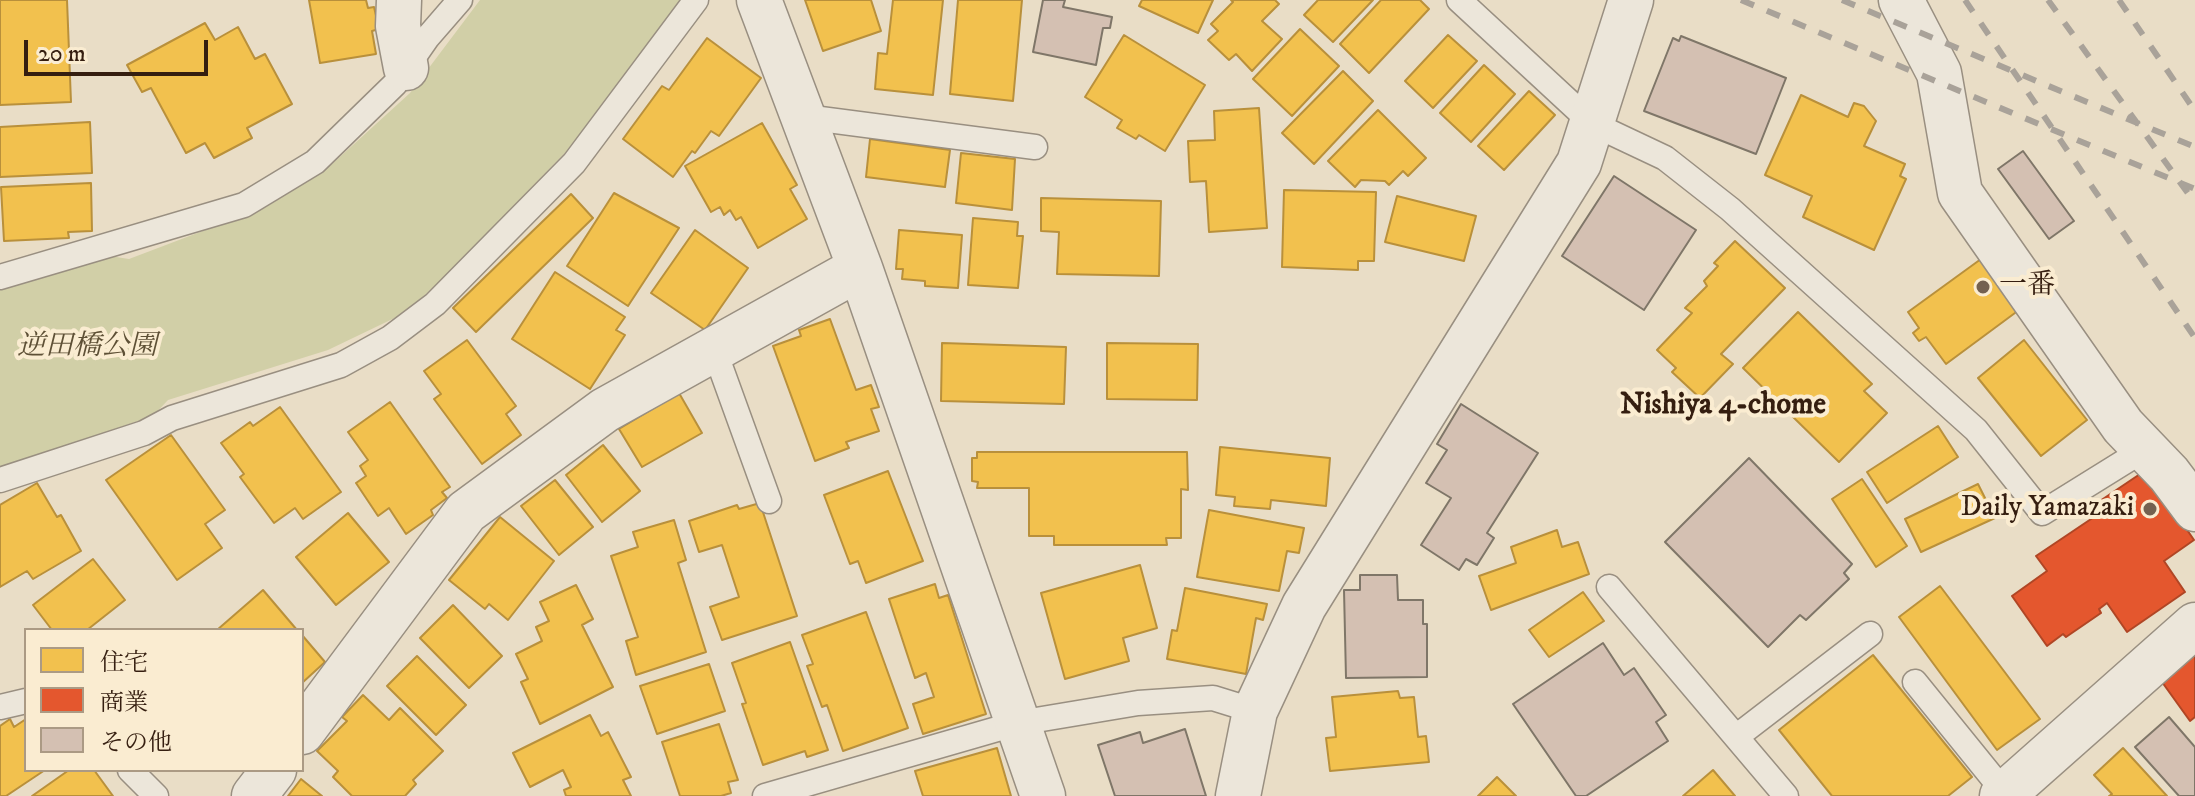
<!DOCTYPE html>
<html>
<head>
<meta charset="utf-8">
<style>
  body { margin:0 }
  #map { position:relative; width:2195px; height:796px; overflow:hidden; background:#e9ddc6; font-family:"IM FELL DW Pica","Noto Serif JP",serif }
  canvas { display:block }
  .legend { position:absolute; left:24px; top:628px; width:280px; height:144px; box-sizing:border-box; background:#faecd1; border:2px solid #ab9a84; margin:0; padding:10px 14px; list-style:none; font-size:24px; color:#351e10 }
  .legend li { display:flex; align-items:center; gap:16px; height:40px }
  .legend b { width:40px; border:2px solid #ab9a84 }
  .scale { position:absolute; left:24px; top:40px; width:184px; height:36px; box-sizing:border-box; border:4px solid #351e10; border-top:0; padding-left:10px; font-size:24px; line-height:28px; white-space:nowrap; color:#351e10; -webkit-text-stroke:6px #faecd1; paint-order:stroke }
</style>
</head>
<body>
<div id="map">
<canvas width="2195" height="796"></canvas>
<ul class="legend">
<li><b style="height:22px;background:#f2c14e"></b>住宅</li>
<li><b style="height:22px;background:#e4572e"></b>商業</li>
<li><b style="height:22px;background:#d4c0b2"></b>その他</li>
</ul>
<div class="scale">20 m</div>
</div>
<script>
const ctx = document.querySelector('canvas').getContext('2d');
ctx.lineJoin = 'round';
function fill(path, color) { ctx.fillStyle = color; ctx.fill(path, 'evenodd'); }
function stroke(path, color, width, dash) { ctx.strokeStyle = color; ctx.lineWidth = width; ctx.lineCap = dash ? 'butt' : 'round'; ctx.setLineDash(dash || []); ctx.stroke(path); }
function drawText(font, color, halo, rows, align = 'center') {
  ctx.font = font + ' "IM FELL DW Pica","Noto Serif JP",serif'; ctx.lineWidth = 8; ctx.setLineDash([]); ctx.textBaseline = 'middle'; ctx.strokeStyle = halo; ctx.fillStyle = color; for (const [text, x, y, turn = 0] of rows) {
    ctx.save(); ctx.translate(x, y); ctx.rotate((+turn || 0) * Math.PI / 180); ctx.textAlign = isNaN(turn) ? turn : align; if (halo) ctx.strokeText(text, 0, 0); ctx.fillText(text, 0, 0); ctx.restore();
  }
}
const green = new Path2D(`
  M480,0H688L564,154L441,280L405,313L328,350L168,400L153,416L0,468V284L103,255L129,259L266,207L331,165L410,93Z`);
const homes = new Path2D(`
  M0,0H67L71,102L0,105Z
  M309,0H366L368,8L374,7L379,29L372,31L376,54L320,63Z
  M805,0H871L881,31L823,51Z
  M893,0H943L933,95L875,89L878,53L887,54Z
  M958,0H1022L1013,101L950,94Z
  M1142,0H1213L1198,33L1139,6Z
  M1231,0H1275L1279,4L1262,21L1282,39L1252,71L1236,54L1229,60L1208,40L1218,31L1211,24L1233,2Z
  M1318,0H1373L1333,42L1304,15Z
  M1381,0H1420L1429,9L1369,73L1340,44Z
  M205,23L215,40L238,27L255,59L265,54L292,104L247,128L252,138L214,158L205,143L186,153L151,88L142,92L127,65Z
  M1300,29L1339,66L1292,116L1253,79Z
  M1124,35L1205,85L1165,151L1139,135L1136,139L1117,128L1122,120L1085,97Z
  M1448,35L1477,61L1433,108L1405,81Z
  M707,38L761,78L719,136L711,131L695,153L692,151L673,177L623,139L662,86L669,90Z
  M1484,65L1515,94L1471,142L1440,113Z
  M1343,71L1373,101L1314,164L1282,133Z
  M1529,91L1555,115L1504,170L1478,146Z
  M1801,95L1848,117L1854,103L1864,106L1876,121L1864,146L1905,164L1900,176L1906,179L1874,250L1803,217L1812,196L1765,175Z
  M1259,108L1267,228L1209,232L1206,181L1190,182L1188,141L1215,140L1214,111Z
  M1378,110L1426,158L1408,176L1403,171L1389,185L1385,181L1361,180L1355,187L1328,161Z
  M90,122L92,173L0,177V127Z
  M762,123L797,185L790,189L807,219L758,248L741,217L736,220L730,210L724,215L720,207L711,212L685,166Z
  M870,139L950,150L945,187L866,177Z
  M961,153L1015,159L1012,210L956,203Z
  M91,183L92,231L68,232L69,238L4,241L1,187Z
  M1284,190L1376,192L1374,261H1358V270L1282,267Z
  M614,193L679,228L628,306L567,266Z
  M571,194L593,218L476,332L453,308Z
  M1397,196L1476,216L1464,261L1385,242Z
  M1041,198L1161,201L1159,276L1057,274L1059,232L1041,231Z
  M973,218L1018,222L1017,236H1023L1018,288L968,285Z
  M695,230L748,268L705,330L651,293Z
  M899,230L962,235L958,288L925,286V281L902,279L903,269H896Z
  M1735,241L1785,288L1721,354L1733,364L1700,398L1672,372L1676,368L1657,350L1692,313L1685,308L1707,286L1704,281L1718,266L1714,263Z
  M1981,259L2019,310L1946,364L1926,337L1919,341L1913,333L1919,328L1908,312Z
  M555,272L625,317L616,330L625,335L590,389L512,339Z
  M1798,312L1872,384L1864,391L1887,413L1839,462L1743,368Z
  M830,319L856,390L871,385L879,407L871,409L879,431L846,442L849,448L815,461L773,346L801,336L799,330Z
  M467,340L516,406L506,414L521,435L482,464L434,399L441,394L424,371Z
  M2024,340L2087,420L2041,456L1978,378Z
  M942,343L1066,347L1064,404L941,401Z
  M1107,343L1198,344L1197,400L1107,399Z
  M679,393L702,433L642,467L619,429Z
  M390,402L450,487L442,492L447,498L431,510L433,515L406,534L389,508L378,516L356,483L366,476L360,466L368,460L348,432Z
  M280,407L341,492L303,519L295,508L274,523L240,477L244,474L221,443L250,422L253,426Z
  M1938,426L1958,457L1887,503L1867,472Z
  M171,435L225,510L205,524L222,548L177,580L106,480Z
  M603,445L640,491L602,522L566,475Z
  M1220,447L1330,458L1326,506L1271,500L1270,509L1234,506L1235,497L1216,495Z
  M977,452H1187L1188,490L1181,489V538H1166L1167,545H1054V536H1029V488H977L978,482L972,481V458H977Z
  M888,471L923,561L866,583L858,561L850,564L824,495Z
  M1862,479L1907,546L1876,567L1832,499Z
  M555,480L593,527L559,555L521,506Z
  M37,483L57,517L61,515L81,551L33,579L27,571L0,587V505Z
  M1978,484L1995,518L1921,552L1905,519Z
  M760,503L797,616L722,640L710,607L739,597L722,545L699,552L689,521L737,505L739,509Z
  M1209,510L1304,528L1299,553L1287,551L1279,591L1197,577Z
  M348,513L389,562L336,605L296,557Z
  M500,517L554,561L508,620L489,604L485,609L449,580Z
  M674,520L686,560L678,563L706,652L636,675L626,641L638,637L611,556L638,547L633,532Z
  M1557,530L1562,547L1578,542L1589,574L1491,610L1479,576L1516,563L1511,547Z
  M93,559L125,600L87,630H52L33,605Z
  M1140,565L1157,628L1123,638L1129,661L1065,679L1041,593Z
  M935,584L939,598L948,595L986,714L923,734L913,704L934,697L926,673L915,678L889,599Z
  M576,585L593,619L582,625L613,687L540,724L521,682L528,679L516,654L542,641L536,627L549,621L540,602Z
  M1940,586L2040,719L1997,750L1899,617Z
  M1185,588L1267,604L1263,620L1256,618L1246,674L1167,659L1172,630L1177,631Z
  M263,590L297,630H217Z
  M1583,592L1604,621L1549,657L1529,630Z
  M453,605L502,656L469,688L420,638Z
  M866,612L908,728L843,751L827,705L822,707L807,666L813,664L802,635Z
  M302,635L325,662L302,683Z
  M790,642L828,750L807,757L805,751L763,765L742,704L746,703L732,663Z
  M1873,655L1972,777L1948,796H1832L1779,730Z
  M417,656L466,705L436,735L387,686Z
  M709,664L725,711L657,734L640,686Z
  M1398,691L1400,698L1414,697L1418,737L1426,736L1429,762L1330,771L1326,738L1336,737L1332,697Z
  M363,695L389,720L400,708L443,751L413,780L416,784L405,796H352L333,777L338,771L317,751L347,721L342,717Z
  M590,715L601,736L608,732L631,777L623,780L631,796H566L564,790L571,787L563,770L530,787L513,753Z
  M10,719L14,727L26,719V770H45L6,796H0V726Z
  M719,724L738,780L728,782L731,793L721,796H680L662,742Z
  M997,748L1011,796H923L915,771Z
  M2123,748L2167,796H2109L2112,794L2094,775Z
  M69,770H94L113,796H32Z
  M1713,770L1735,796H1683Z
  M1497,777L1516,796H1478Z
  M301,779L322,796H288Z`);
const shops = new Path2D(`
  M2146,470L2194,540L2164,561L2185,592L2127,632L2107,603L2099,609L2101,613L2066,637L2063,634L2047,646L2012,596L2047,571L2036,556L2097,515L2091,507Z
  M2195,649V717L2190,721L2162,682Z`);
const building = new Path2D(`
  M1043,0H1065L1063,7L1112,17L1110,28H1103L1096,65L1033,52Z
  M1681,36L1786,78L1756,154L1644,111L1673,38L1679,41Z
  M2023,151L2074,221L2049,239L1998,169Z
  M1614,176L1696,230L1644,310L1562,256Z
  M1461,404L1538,453L1487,533L1494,538L1477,565L1466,559L1459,570L1421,545L1451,498L1426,483L1447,450L1437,444Z
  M1749,458L1852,564L1844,573L1849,579L1806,620L1800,615L1768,647L1665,542Z
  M1360,575H1397L1398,600H1423V624H1427V677L1346,678L1344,590H1360Z
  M1603,643L1624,675L1634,668L1666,715L1656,722L1668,741L1586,796H1576L1513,704Z
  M2169,717L2195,747V796H2179L2135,747Z
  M1185,729L1206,796H1115L1098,745L1140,732L1143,743Z`);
const service = new Path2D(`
  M1459,0L1593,124L1665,158L1730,209L1976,430L2042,513L2145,449
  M805,117L1035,147
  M0,277L244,205L315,162L395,84L427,38L460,0
  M714,349L769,501
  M0,480L144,433L172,418L341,365L390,338L435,304L574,163L696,0
  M1609,587L1736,737
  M1915,682L2005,793
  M0,707L26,701
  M130,770L156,796
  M765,796L1018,723L1138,703L1213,698L1255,711
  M1786,796L1736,737L1870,634`);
const minor = new Path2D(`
  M399,0L398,26L406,68
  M759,0L860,268L1043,796
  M1901,0L1939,73L1960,193L2123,426L2169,474L2195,509
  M302,732L466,512L605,410L860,268
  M254,796L274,770
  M1238,796L1255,711L1304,606L1579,163L1631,0
  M2002,796L2195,625`);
const rail = new Path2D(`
  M1741,0L2195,189
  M1842,0L2195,147
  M1965,0L2195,338
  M2048,0L2195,203
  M2119,0L2195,111`);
const markers = [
  [1983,287,8,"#746150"],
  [2150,509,8,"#746150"]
];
const poiNames = [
  ["一番",1999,287],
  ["Daily Yamazaki",2134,509,"right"]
];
const parkNames = [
  ["逆田橋公園",87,348]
];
const neighbourhoodNames = [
  ["Nishiya 4-chome",1723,407]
];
fill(green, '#d1cfa7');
fill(homes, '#f2c14e');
stroke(homes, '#b9903b', 2);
fill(shops, '#e4572e');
stroke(shops, '#b04625', 2);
fill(building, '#d4c0b2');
stroke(building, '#7f7668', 2);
stroke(service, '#998f81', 27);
stroke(minor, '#998f81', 47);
stroke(service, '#ece6da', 24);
stroke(minor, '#ece6da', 44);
stroke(rail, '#a9a299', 6, [14, 14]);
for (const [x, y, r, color] of markers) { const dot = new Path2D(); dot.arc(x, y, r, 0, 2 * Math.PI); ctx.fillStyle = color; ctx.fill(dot); stroke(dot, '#faecd1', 3); }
drawText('28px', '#351e10', '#faecd1', poiNames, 'left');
drawText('italic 28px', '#5e5036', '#faecd1', parkNames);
drawText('bold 30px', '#351e10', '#faecd1', neighbourhoodNames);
</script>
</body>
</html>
